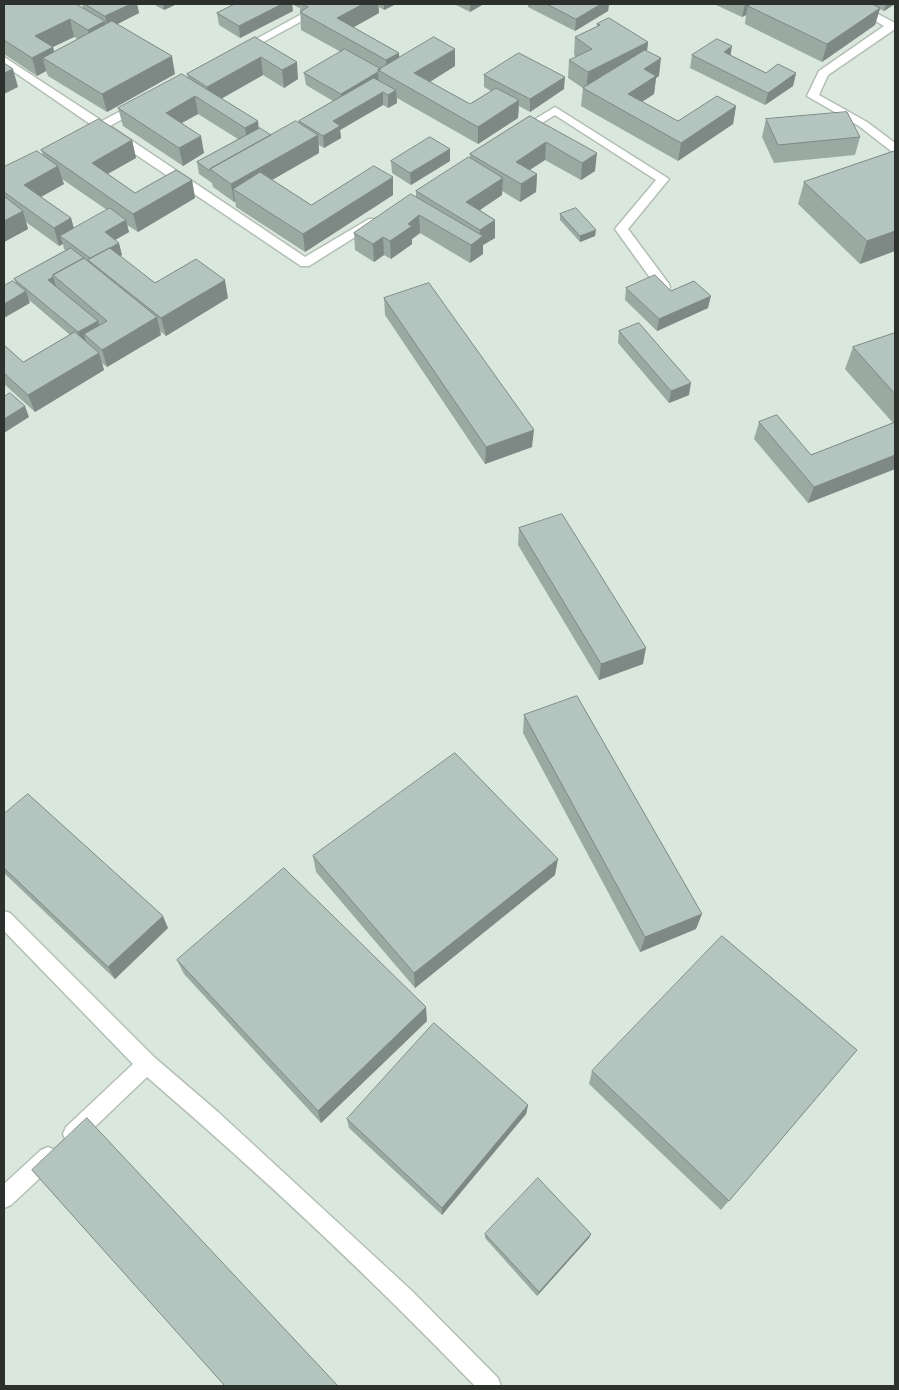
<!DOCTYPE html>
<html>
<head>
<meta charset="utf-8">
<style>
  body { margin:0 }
  #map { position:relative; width:899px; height:1390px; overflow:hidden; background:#dae7dd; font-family:Barlow,sans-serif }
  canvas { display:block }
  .frame { position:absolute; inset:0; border:5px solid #2c312d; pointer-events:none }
</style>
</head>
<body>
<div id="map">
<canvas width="899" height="1390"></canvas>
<div class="frame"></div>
</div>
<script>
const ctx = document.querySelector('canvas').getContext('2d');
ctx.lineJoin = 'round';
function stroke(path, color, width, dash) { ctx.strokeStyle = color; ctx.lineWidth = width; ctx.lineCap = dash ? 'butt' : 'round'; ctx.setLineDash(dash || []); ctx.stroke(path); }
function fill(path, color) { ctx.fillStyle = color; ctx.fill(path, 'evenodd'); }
const service = new Path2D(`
  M320,4H333L245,52H237L236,50Z
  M847,4H859L895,23V29L828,75L819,95L867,122L895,143V152L891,151L859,126L807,96L819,71L884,26Z
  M4,57L102,121L134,104H142L144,106L142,108L110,126L305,257L369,219H377L379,222L309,266H301L101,131L94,133L90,132L88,130L93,126L4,65Z
  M555,107L669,179L628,229L669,284L670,287L669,290H659L615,229L656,180L555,115L524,134L520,135L514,132Z
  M4,911L10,913L154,1057L218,1112L412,1291L498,1378L501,1386H475C371,1278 261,1175 147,1077L80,1141L73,1144L66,1141L63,1134L66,1127L133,1064L4,931Z
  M48,1147L55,1150L58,1157L55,1164L11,1205L4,1208V1184L41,1150Z`);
const wall = new Path2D(`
  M4,4L83,8L82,4H137L139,13L117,24L175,74L107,112L48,76L46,71L37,76L4,54ZM74,37L78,39L54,52L53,47Z
  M153,4H177L164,10Z
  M235,4H396L384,10L379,7V13L353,27L399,53V58L455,66L430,82L470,104L491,91L484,87V75L564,89L530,112L519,106L518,118L478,144L397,98V103L388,108L383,105L340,130L341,138L324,148L319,145V153L272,180L311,205L393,195L305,252L236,207L235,201L234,202L213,187L212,183L199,174L197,162L238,139L198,114L182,123L204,153L183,166L123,126L118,108L188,78L187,74L255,37L298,79L284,88L263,75L221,99L258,128L271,135L299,123V121L333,101L306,85L304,73L341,52L301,30L300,7L299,8L292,4L293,11L240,38L219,25L217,13Z
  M454,4H482V5L470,12Z
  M528,4H609L608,11L575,31L528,7Z
  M714,4H895L884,11L880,9L875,25L822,62L745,24L746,15L742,17Z
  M597,24L648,42L647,51L659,76L656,78L654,94L642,102L678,121L736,106L733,124L678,161L581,106L583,88L568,78L569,60L576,57L574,55L575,37L597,27Z
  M692,55H730L766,73H796L793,86L765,105L690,68Z
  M530,116L595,171L581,180L545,160L530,170L537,174L536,192L520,202L502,191V195L480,210L495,220V238L483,245V254L470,263L420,233L412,239V244L391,259L384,255L374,262L355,250L354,233L416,197V191L470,158V154Z
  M766,119L860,137L855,155L774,163L762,137Z
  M132,140L136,158L108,174L135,193L192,180L195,198L138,232L127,225L129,232L115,240L122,255L120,256L155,283L228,298L166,336L160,331L161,335L107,367L102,363L104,370L35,412L4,384V345L23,362L70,335L28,299L30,303L16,283L14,279L66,250L64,249L63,244L59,246L26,222L28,229L4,242V167L43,155L41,150ZM62,179L107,210L74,229L71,218L41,197L64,184Z
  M895,151V251L860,264L798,204L804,182Z
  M391,161H450L411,185L392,173Z
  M560,214L595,236L580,242L560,220Z
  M626,288L671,291L708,308L657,331L625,300Z
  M384,298L532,447L485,464L385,315Z
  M619,331L689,395L669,403L618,343Z
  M895,333V469L808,503L754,439L759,422L811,455L893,423L845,369L853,347Z
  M519,528L643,664L599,680L518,545Z
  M524,715L696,929L640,952L523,733Z
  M4,814L168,928L115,979L4,873Z
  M313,856L555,875L415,988L316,872Z
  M177,960L427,1021L321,1123L184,974Z
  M857,1050L721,1210L589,1084L592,1071Z
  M528,1105L526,1114L442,1215L349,1128L347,1119Z
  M485,1234H591L589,1238L537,1296L485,1238Z`);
const shadedWall = new Path2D(`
  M131,4H137L139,13L108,29L105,16Z
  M163,4H177L164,10Z
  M282,4H292L293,11L240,38L239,26Z
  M363,4H378L379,13L340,35L337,18Z
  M384,4H396L384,10Z
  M470,4H482V5L470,12Z
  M601,4H609L608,11L575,31L576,19Z
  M745,4H764L748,6L746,15L742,17Z
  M886,4H895L884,11Z
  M880,8L875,25L822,62L827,44Z
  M70,19L74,37L53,47L57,65L43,58L46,71L37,76L32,58L35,36Z
  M105,21L109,39L92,48L88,30Z
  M648,42L646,59L586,90L588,72Z
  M732,46L730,59L724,52Z
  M455,49V66L415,91L414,73Z
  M399,53L400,70L387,75L386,60Z
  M172,56L175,74L107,112L102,94Z
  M261,57L263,75L210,105L207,87Z
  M661,58L659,76L656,78L654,94L626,112L628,94L644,69Z
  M297,62L298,79L284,88L282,70Z
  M13,69L18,87L4,94V73Z
  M378,72L379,84L342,106L341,94Z
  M796,73L793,86L765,105L768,93Z
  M565,77L564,89L530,112V99Z
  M396,90L397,103L388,108V95Z
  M383,92V105L340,130L341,138L324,148L323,136L333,121Z
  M195,96L198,114L169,130L166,113Z
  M519,100L518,118L478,144V127Z
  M736,106L733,124L678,161L681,143Z
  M258,121L260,139L248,146L245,128Z
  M318,135L319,153L244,196L233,189L235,201L234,202L231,184Z
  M201,136L204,153L183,166L179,148Z
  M132,140L136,158L96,180L92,163Z
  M546,142L545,160L515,179L516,162Z
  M450,149V161L411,185L410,173Z
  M597,153L595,171L581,180L582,163Z
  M58,166L64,184L30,203L24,185Z
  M537,174L536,192L520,202L521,184Z
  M393,177V195L305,252L303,234Z
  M503,178L502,195L465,220L466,202Z
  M192,180L195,198L138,232L133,214Z
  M23,211L28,229L4,242V221Z
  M419,215L420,233L412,239V244L391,259L390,241L408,224Z
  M71,218L76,236H60L63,244L59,246L54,228Z
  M126,220L129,232L108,244L105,232Z
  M495,220V238L483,245V254L470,263L471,245L479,239L480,230Z
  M596,230L595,236L580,242V236Z
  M895,231V251L860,264L867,241Z
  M383,237L384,255L374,262L373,244Z
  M119,243L122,255L99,269L91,259Z
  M53,277L57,289L48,280Z
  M225,280L228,298L166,336L161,318Z
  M26,291L30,303L4,318V304Z
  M711,296L708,308L657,331L659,319Z
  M157,317L161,335L107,367L102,350Z
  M98,321L101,333L84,334L86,342L82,344L78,332Z
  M99,353L104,370L35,412L28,395Z
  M691,383L689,395L669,403L671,391Z
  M25,406L29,417L4,433V419Z
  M534,430L532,447L485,464L486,447Z
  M895,455V469L808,503L814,487Z
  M646,648L643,664L599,680L601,664Z
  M558,859L555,875L415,988L414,973Z
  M702,914L696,929L640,952L645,937Z
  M163,916L168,928L115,979L108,967Z
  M426,1007L427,1021L321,1123L318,1111Z
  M528,1105L526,1114L442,1215V1208Z
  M591,1234L589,1238L537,1296L539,1292Z`);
const building = new Path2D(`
  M4,4H76L105,21L88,30L70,19L35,36L53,47L32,58L4,40Z
  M85,4H131L105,16Z
  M235,4H282L239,26L217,13Z
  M301,4H363L337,18L399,53L386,60L300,12L308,7Z
  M547,4H601L576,19Z
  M752,4H872L880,8L827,44L748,6Z
  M609,18L648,42L588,72L569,60L592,49L575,37L600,25L597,24Z
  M112,21L172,56L102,94L43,58Z
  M255,37L297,62L282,70L261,57L207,87L187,74Z
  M434,37L455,49L414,73L470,104L496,88L519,100L478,127L378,70Z
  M717,39L732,46L724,52L766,73L778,64L796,73L768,93L692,55Z
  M345,49L381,69L378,70V72L341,94L304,73Z
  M645,50L661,58L644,69L656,76L628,94L678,121L717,96L736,106L681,143L583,88Z
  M519,53L565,77L530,99L484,75Z
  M4,63L13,69L4,73Z
  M182,74L258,121L245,128L195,96L166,113L201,136L179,148L118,108Z
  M374,78L396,90L388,95L383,92L333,121L340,126L323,136L299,121Z
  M847,112L860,137L778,145L766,119Z
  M530,116L597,153L582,163L546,142L516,162L537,174L521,184L470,154Z
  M99,119L132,140L92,163L135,193L176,170L192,180L133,214L41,150Z
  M296,121L318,135L231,184L210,169Z
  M260,128L271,135L210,169V171L197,162Z
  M430,137L450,149L410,173L391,161Z
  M37,151L58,166L24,185L71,218L54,228L4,192V167Z
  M895,151V231L867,241L804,182Z
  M469,157L503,178L466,202L495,220L480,230L416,191Z
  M374,166L393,177L303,234L233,189L260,172L311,205Z
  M411,194L483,236L471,245L419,215L408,224L412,226L390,241L383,237L373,244L354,233Z
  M4,196L23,211L4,221Z
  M110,208L126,220L105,232L119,243L110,248L90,258L60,236Z
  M576,208L596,230L580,236L560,214Z
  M71,248L85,259L84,258L53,275V277L48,280L98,321L78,332L14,279Z
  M110,248L155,283L196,259L225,280L161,318L88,260Z
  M84,258L157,317L102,350L84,334L107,321L53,275Z
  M655,275L671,291L694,281L711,296L659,319L626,288Z
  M13,281L26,291L4,304V286Z
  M429,283L534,430L486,447L384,298Z
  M639,323L691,383L671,391L619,331Z
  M75,332L99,353L28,395L4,373V345L23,362Z
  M895,333V394L853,347Z
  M10,393L25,406L4,419V397Z
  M777,415L811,455L895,422V455L814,487L759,422Z
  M562,514L646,648L601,664L519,528Z
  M577,696L702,914L645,937L524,715Z
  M455,753L558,859L414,973L313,856Z
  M28,794L163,916L108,967L4,868V814Z
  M284,868L426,1007L318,1111L177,960Z
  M722,936L857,1050L729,1201L592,1071Z
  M434,1023L528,1105L442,1208L347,1119Z
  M87,1118L338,1386H225L32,1170Z
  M538,1178L591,1234L539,1292L485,1234Z`);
stroke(service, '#b3bfb5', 3);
fill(service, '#fff');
fill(wall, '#9ba9a3');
fill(shadedWall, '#7e8985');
fill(building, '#b4c4be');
stroke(building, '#7e8985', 1);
</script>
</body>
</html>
